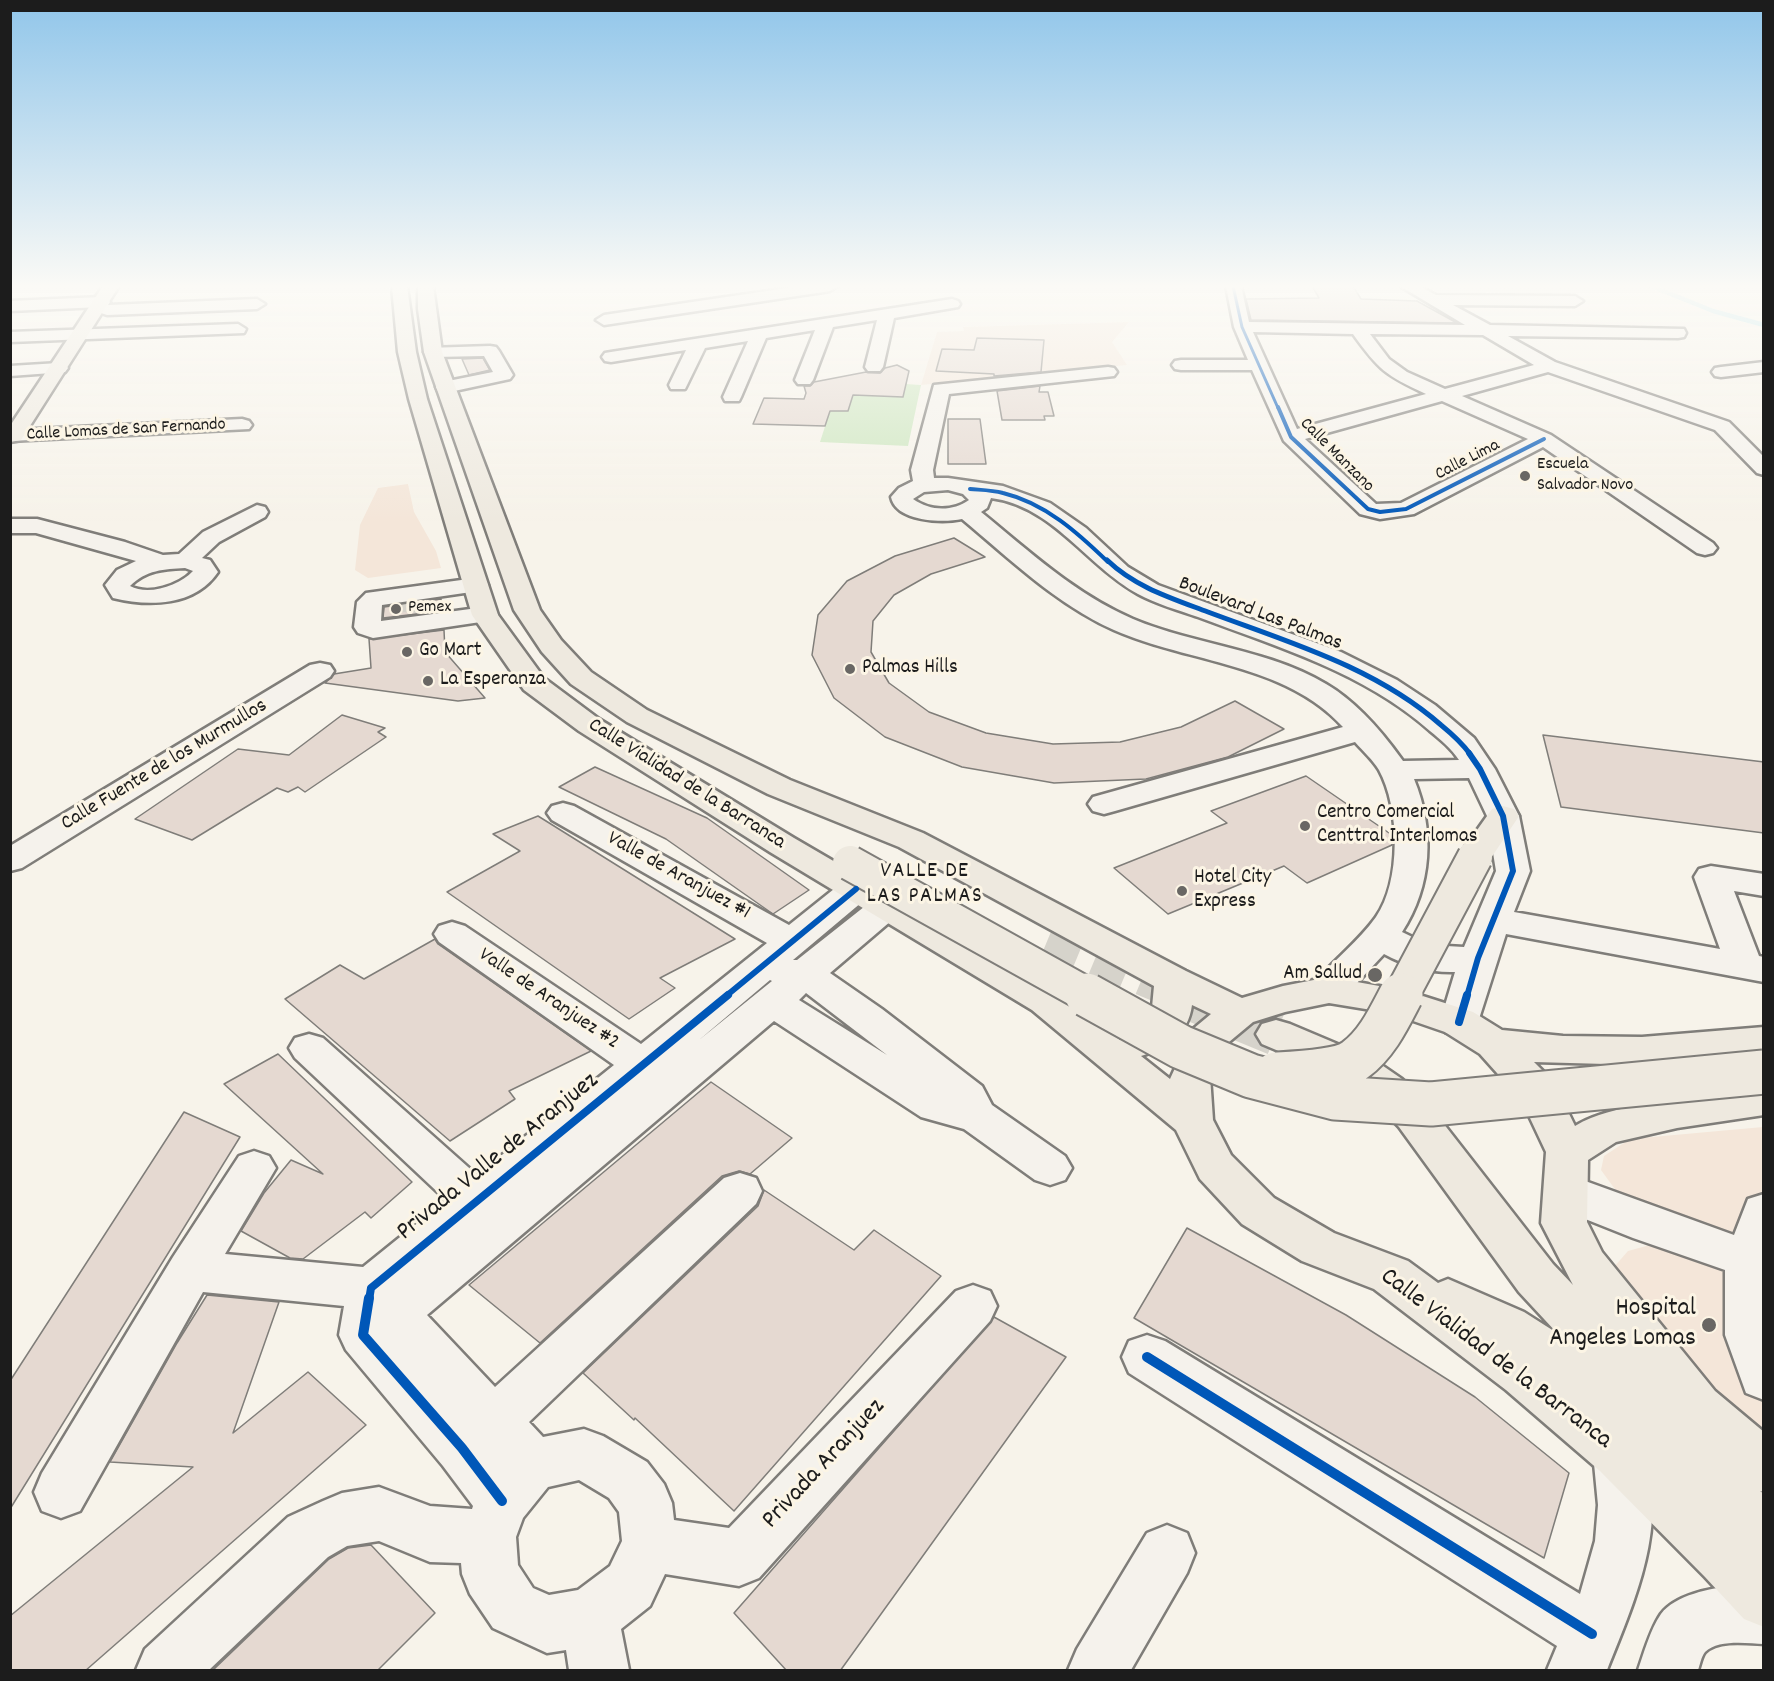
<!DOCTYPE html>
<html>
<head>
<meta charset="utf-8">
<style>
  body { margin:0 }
  #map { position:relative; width:1774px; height:1681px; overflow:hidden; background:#f7f3ea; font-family:Dekko,sans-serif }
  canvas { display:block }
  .frame { position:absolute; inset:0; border:12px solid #1c1c1c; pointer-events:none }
</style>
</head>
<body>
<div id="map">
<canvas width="1774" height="1681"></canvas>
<div class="frame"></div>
</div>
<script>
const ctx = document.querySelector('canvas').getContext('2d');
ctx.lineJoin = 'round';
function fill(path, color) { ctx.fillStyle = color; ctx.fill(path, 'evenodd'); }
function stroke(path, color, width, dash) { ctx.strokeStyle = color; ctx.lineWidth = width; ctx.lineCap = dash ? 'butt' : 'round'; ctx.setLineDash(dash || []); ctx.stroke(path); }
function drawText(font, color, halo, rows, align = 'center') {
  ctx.font = font + ' Dekko,sans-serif'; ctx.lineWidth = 6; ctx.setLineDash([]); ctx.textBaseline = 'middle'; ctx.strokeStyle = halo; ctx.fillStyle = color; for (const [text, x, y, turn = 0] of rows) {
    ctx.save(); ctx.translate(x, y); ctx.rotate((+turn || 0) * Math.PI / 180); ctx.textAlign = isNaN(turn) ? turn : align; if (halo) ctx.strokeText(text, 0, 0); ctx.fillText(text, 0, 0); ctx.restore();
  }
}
const built = new Path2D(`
  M1129,322L1112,342L1127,365L921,385L937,332L964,331L963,327Z
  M408,484L414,512L436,551L441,568L368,578L355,570L360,525L378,488Z
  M1763,1127V1443L1688,1367L1621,1284L1614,1267L1628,1251L1650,1245V1208L1617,1192L1601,1170L1604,1156L1630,1139Z`);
const green = new Path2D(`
  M906,384L921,385L908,446L820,442L830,411H848L853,395Z`);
const stream = new Path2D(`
  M1651,286L1713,311L1764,325`);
const building = new Path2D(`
  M1312,286H1353L1361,299L1417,301L1457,323L1251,320L1246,299L1319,298Z
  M977,338L1044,340L1041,372L994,376V374L936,371L942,349L974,350Z
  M483,358L490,370L469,375L462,359Z
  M897,365L909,371L903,397L853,395L848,411H830L825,426L753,424L764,398L804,399L806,393L804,386H810L814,382L866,372L880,373L885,368Z
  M1040,386L1039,392H1048L1054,416H1044L1045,420H1002L997,391Z
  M948,419H980L986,464H948Z
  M954,538L985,557L931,574L894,595L873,621L871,652L889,683L929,712L986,733L1053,744L1120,742L1181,727L1235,701L1284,729L1228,757L1146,779L1054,783L962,767L885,737L834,698L812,655L818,615L847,581L895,556Z
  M441,599L442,611L383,618L384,607Z
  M444,630L445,652L485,698L458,701L325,683L334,674L371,668L369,639Z
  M342,715L385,728L378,732L386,737L305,792L298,787L288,792L277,788L192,840L135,819L238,749L289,755Z
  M1543,735L1764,762V833L1561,807Z
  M595,767L707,818L809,890L773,914L666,839L559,787Z
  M1306,776L1392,835V845L1307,883L1284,866L1168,914L1114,868L1227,823L1211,811Z
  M538,816L735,939L660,978L675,988L629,1019L447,892L520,851L493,834Z
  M435,939L438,944L591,1051L509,1091L515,1099L450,1141L285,999L340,965L364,979Z
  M278,1054L412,1182L371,1218L365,1212L303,1259L290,1258L241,1231L264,1193L291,1160L323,1174L224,1084Z
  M711,1082L792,1138L750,1174L739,1171L722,1176L540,1343L469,1285Z
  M184,1112L240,1137L10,1509V1381Z
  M764,1190L854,1250L874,1230L941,1276L734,1511L635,1418L634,1420L583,1373L758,1206Z
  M1187,1228L1346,1315L1475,1397L1569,1473L1544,1558L1134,1318Z
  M207,1295L279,1302L233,1433L308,1372L366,1425L85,1671H10V1616L193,1467L110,1462L177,1343Z
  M994,1317L1066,1357L840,1671H787L734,1613Z
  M371,1545L435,1613L377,1671H212L329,1559L348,1548Z`);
const minorTunnel = new Path2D(`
  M415,613L416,599`);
const majorTunnelFar1 = new Path2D(`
  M1048,939L1185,996`);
const majorTunnel = new Path2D(`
  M1181,995L1276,1034`);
const minor = new Path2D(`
  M801,286H838L830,291L604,325L596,320L604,315Z
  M1226,286H1241L1249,322L1465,325L1400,286H1419L1436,295L1575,296L1583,301L1575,306L1453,305L1490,325L1684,329L1686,333L1684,337L1678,338L1508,336L1555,362L1729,422L1764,457V475L1757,473L1715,430L1548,372L1462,396L1551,435L1713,543L1717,548L1713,553L1705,555L1697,553L1543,447L1414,514L1380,519L1360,514L1284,441L1252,370H1181L1175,369L1172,365L1175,361L1181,360H1248L1234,327ZM1253,332L1353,334C1379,370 1385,375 1426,394L1297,429ZM1370,334L1483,335L1534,365L1445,389L1407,372L1389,359ZM1442,401L1528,439L1401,503L1376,504L1305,439Z
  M102,297L108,299L110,302L108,305L257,299L265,304L257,309L107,315L101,313L99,310L101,307L10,311V301Z
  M952,299L958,301L960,304L958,307L894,318L883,367L880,371H868L865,367L877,320L833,327L813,380L810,384H798L795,380L815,330L766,338L741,397L739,401H725L723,397L748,341L705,348L687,385L685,389H671L669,385L686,350L611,362L605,361L602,357L605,353L611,352Z
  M238,324L246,329L244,333L10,342V332Z
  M490,346L496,347L499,351L513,375L510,379L445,393L438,391L436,387L438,383L493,372L484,356L433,357L427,356L424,352L427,348Z
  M1764,362V372L1721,377L1715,376L1712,372L1715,368L1721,367Z
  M59,363L65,364L68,368L65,372L10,376V366Z
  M1108,367L1114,368L1117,372L1114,376L949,394L933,470L934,478H948L1003,486L1050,503L1086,528L1128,567L1158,585L1341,652L1397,680L1435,705L1474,738L1495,769L1519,816L1530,871L1514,912L1720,949L1694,877L1699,869L1711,866L1764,874V896L1734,891L1759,956L1764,957V982L1506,934L1478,1022L1473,1032L1459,1036L1445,1032L1440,1022L1455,972C1431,973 1406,966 1384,954L1342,999L1329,1003L1316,999L1310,990L1316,981C1335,959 1359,941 1376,917C1401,881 1400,808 1379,770C1373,760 1363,751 1355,742L1115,811L1104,814L1093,811L1088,804L1093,797L1343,727C1285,663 1189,663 1114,630C1056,604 1010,559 962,519C943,523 896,522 891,497L899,488L913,481L911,470L934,385ZM948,490L963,494L969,500C952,512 930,511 913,499L924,492ZM991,498C1053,506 1087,566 1138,594C1156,604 1178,610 1198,617C1278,647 1365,673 1430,731C1441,740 1451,748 1459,760L1403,761C1383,733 1357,702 1326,684C1268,649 1195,645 1133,619C1075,594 1029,551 981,512L987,508ZM1469,778L1487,816L1496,871L1464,947L1429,945L1402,932C1432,886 1435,830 1414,779Z
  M242,419L249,421L252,425L249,429L10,441V431L14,430Z
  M257,505L265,507L268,512L265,517L219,542L202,558L210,560L218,572C195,606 150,607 113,598L105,585L117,570L136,561L36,533H10V519H37L125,542L163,555L179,554L203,532ZM185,568L193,571C179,586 148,596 130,586C146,570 164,569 185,568Z
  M476,578L485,580L488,585L485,590L382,605L381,621L485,607L494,610L498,615L494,620L373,638L358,633L354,627L357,602L366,593Z
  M320,663L330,665L334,671L330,677L22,868L10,871V846L310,665Z
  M563,803L574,806L789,925L844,881L856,878L868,881L873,889L868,897L793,960H797L874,899L886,896L898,899L904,907L898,915L830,973L882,1009L982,1086L992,1105L1065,1156L1072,1168L1065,1180L1050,1185L1035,1180L964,1129L921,1117L774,1021L427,1315L495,1387L724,1178L740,1173L756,1178L762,1191L756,1204L529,1422L543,1437L584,1429L603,1436L647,1462L664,1484L672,1503L674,1520L729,1528L956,1291L973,1285L990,1291L997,1306L990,1321L759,1578L739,1586L665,1574L650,1606L621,1629L629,1670H569L566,1650L547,1653L493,1628L470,1594L462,1574L461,1563L430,1562L379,1541L347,1546L328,1557L209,1670H136L145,1649L288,1517L323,1501L342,1493L379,1487L430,1506L472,1509L473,1506L443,1466L346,1350L339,1335L344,1306L203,1292L80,1511L61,1518L42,1511L34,1492L42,1473L173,1257L239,1156L254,1151L269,1156L276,1168L225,1254L363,1267L446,1200L295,1058L289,1048L295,1038L309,1034L323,1038L477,1175L614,1065L439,942L434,934L439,926L452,922L465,926L641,1044L767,943L552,820L547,813L552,806ZM770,980L772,981L699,1040ZM806,993L887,1055L799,1000ZM579,1480L609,1498L619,1512L622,1541L610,1566L578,1590L549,1595L533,1588L518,1565L516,1537L523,1518L548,1487Z
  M1566,1174L1734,1235L1748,1199L1764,1194V1400L1746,1393L1725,1335V1270L1633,1238L1550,1205L1544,1192L1550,1179Z
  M1147,1335L1165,1341L1580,1594L1595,1541L1598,1505L1593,1453L1600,1435L1619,1428L1638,1435C1673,1516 1637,1595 1607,1670H1547L1557,1646L1129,1373L1122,1357L1129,1341Z
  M1167,1525L1187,1533L1195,1553L1187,1573L1131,1670H1068L1077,1649L1147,1533Z
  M1733,1586H1764V1644C1747,1643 1718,1639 1705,1652C1701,1657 1700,1665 1698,1670H1638C1644,1653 1650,1630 1661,1614C1675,1595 1711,1588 1733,1586Z`);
const major = new Path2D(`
  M103,286H119L21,440L10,442V426Z
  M392,286H407L416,352L427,399L498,615L544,678L599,719L794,838L1058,992L1120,1040C1126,1029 1141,1027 1151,1018L1154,986L899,847L768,794L627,722L571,684L542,652L514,610L424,352L418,309V286H433L442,352L540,610L561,640L591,672L647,710L790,780L923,833L1186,971L1242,998L1283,986L1329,977L1407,991L1473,1012L1502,1030L1563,1036L1642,1037L1764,1027V1055L1642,1065L1534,1062L1553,1081L1575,1126C1596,1113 1618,1110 1641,1104C1681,1095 1722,1090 1764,1084V1115L1677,1128L1616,1142L1588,1160L1587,1222L1602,1252L1715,1391L1764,1432V1492L1760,1491L1764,1494V1627L1744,1619L1705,1577L1600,1471L1506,1390L1374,1289L1302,1261L1242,1224L1200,1179L1176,1130L1032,1010L770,852L579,731L524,690L472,615L409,399L398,352ZM1329,1003L1390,1013L1445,1032L1480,1054L1522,1101L1546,1152L1541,1223L1573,1285L1553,1264L1429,1105L1402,1079L1373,1059L1290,1024L1276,1020L1262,1024L1256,1034L1262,1044L1345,1079L1374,1101L1399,1127L1519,1292L1557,1333L1524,1312L1448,1279L1438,1283L1408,1261L1334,1233L1274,1198L1231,1155L1213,1120L1210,1076L1223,1047L1253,1022L1285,1012ZM1192,1005L1211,1014L1193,1029L1170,1079L1141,1056C1167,1048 1188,1035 1192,1005Z
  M1503,806L1514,809L1519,816L1487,864L1475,867L1463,864L1458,857L1492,809Z`);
const majorBridgeFar1 = new Path2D(`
  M850,863L1089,996
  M1401,996L1475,857`);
const majorBridge = new Path2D(`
  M1087,995L1181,1047L1251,1076L1335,1098L1431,1104L1764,1072
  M1276,1074C1295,1073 1340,1071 1355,1060C1377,1044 1389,1018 1401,995`);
const cyclewayFar5 = new Path2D(`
  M1233,286L1242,327L1278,408`);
const cyclewayFar4 = new Path2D(`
  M1278,407L1291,437L1368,509L1380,512L1406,509L1544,439
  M970,489C981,490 992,490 1003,493C1045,503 1078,533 1108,562`);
const cyclewayFar3 = new Path2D(`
  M1107,560C1135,587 1171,598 1208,612C1288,642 1375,667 1441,725C1452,734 1462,743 1470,754`);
const cyclewayFar2 = new Path2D(`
  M726,996L856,889
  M1467,996L1478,958L1513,871L1503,816L1480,769L1469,753`);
const cyclewayFar1 = new Path2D(`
  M1459,1022L1467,995
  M369,1300L371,1288L728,995`);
const cycleway = new Path2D(`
  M369,1298L363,1335L462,1448L502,1501
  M1147,1357L1592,1634`);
const markers = [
  [1525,476,6,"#696764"],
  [396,609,6,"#696764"],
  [407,652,6,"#696764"],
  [850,669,6,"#696764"],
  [428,681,6,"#696764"],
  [1305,826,6,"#696764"],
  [1182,891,6,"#696764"],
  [1375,975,8,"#696764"],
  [1709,1325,8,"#696764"]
];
const farStreetnames = [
  ["Calle Lomas de San Fernando",126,431,-3],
  ["Calle Manzano",1336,456,45],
  ["Calle Lima",1468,461,-27]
];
const farPoinames = [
  ["Escuela",1537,466],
  ["Salvador Novo",1537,487],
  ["Pemex",408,609]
];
const streetNames = [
  ["Boulevard Las Palmas",1260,615,21],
  ["Calle Fuente de los Murmullos",165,766,-31],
  ["Calle Vialidad de la Barranca",686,785,32],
  ["Valle de Aranjuez #1",678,877,29],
  ["Valle de Aranjuez #2",548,1000,34]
];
const poiNames = [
  ["Go Mart",419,652],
  ["Palmas Hills",862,669],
  ["La Esperanza",440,681],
  ["Centro Comercial",1317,814],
  ["Centtral Interlomas",1317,838],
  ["Hotel City",1194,879],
  ["Express",1194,903],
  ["Am Sallud",1362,975,"right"]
];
const neighbourhoodNames = [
  ["VALLE DE",925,873],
  ["LAS PALMAS",925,898]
];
const nearStreetnames = [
  ["Privada Valle de Aranjuez",499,1158,-39],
  ["Calle Vialidad de la Barranca",1495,1360,37],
  ["Privada Aranjuez",825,1465,-47]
];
const nearPoinames = [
  ["Hospital",1696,1310],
  ["Angeles Lomas",1696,1340]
];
fill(built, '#f4e6d9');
fill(green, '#cde6bf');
stroke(stream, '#aee2ed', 4.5);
fill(building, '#e5d9d1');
stroke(building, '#7f7d79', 1.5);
stroke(minorTunnel, '#d6d3cb', 27, [27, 14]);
stroke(majorTunnelFar1, '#d6d3cb', 34, [34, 17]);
stroke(majorTunnel, '#d6d3cb', 43, [43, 21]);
stroke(minor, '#7f7d79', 5);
stroke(major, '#7f7d79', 5);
fill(minor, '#f5f2ec');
fill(major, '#eee9df');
stroke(majorBridgeFar1, '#7f7d79', 38, []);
stroke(majorBridge, '#7f7d79', 47, []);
stroke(majorBridgeFar1, '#eee9df', 34);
stroke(majorBridge, '#eee9df', 43);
stroke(cyclewayFar5, '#0057b8', 3);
stroke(cyclewayFar4, '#0057b8', 4);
stroke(cyclewayFar3, '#0057b8', 5);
stroke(cyclewayFar2, '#0057b8', 6);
stroke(cyclewayFar1, '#0057b8', 8);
stroke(cycleway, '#0057b8', 10);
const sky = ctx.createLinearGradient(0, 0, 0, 521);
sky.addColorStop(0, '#91c6ea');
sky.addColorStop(0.55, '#fbfaf6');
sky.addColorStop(1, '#fbfaf600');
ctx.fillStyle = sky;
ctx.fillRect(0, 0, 1774, 521);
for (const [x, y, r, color] of markers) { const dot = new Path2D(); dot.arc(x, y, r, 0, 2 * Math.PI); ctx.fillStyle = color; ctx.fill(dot); stroke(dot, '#fcf5e5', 2); }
drawText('18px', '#1c1c1c', '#fcf5e5', farStreetnames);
drawText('18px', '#1c1c1c', '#fcf5e5', farPoinames, 'left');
drawText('21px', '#1c1c1c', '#fcf5e5', streetNames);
drawText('21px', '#1c1c1c', '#fcf5e5', poiNames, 'left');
ctx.letterSpacing = '1.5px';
drawText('22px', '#1c1c1c', '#fcf5e5', neighbourhoodNames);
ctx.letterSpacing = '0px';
drawText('26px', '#1c1c1c', '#fcf5e5', nearStreetnames);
drawText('26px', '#1c1c1c', '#fcf5e5', nearPoinames, 'right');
</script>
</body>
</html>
